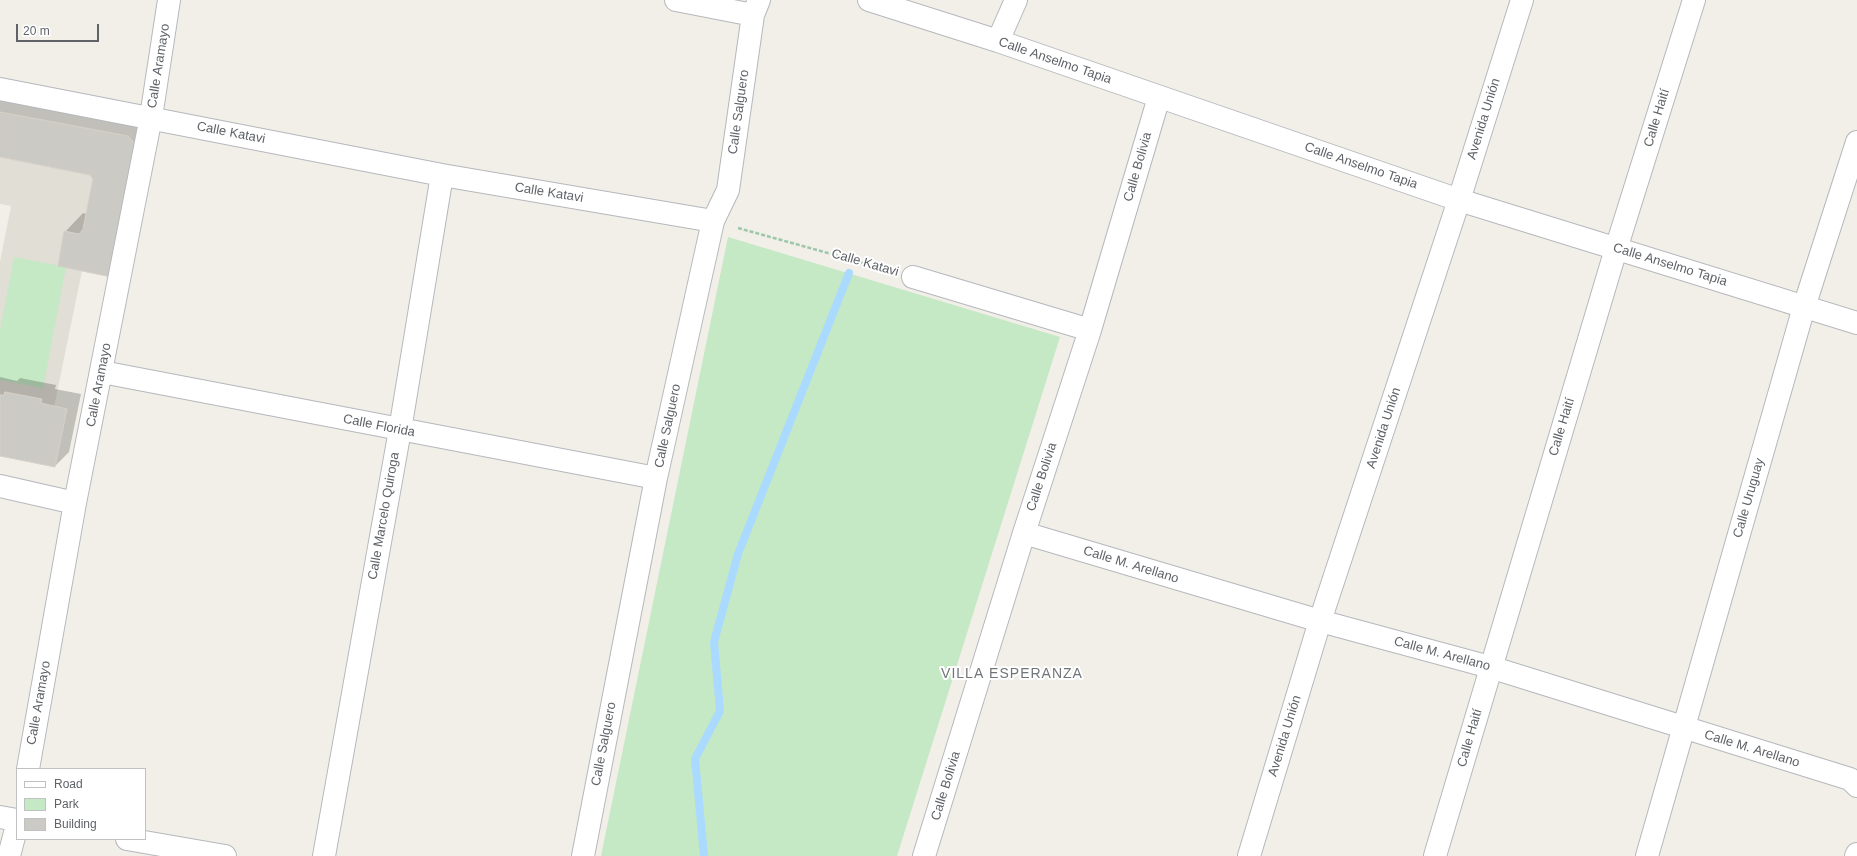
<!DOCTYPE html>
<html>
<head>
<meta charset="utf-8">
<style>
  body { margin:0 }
  #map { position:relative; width:1857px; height:856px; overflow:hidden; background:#f1efe8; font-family:Helvetica,sans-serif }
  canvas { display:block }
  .legend { position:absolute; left:16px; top:768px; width:130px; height:72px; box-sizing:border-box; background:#fff; border:1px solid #bfc1c3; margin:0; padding:5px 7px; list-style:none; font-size:12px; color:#5f6368 }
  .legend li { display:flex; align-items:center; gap:8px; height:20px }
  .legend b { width:20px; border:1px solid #bfc1c3 }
  .scale { position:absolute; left:16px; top:24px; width:83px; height:18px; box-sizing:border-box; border:2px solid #5f6368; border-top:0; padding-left:5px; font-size:12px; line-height:14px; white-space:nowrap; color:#5f6368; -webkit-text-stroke:3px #fff; paint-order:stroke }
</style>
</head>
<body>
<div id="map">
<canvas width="1857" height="856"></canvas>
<ul class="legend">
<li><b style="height:5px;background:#fff"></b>Road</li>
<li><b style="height:11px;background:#c5e8c5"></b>Park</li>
<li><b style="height:11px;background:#cccac5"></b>Building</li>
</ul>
<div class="scale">20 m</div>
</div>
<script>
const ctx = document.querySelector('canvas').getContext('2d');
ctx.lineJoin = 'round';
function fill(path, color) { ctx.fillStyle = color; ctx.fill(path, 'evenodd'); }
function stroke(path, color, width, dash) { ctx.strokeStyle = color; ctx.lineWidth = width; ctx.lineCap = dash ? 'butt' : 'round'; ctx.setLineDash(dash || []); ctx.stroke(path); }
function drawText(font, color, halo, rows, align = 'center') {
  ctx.font = font + ' Helvetica,sans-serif'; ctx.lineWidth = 4; ctx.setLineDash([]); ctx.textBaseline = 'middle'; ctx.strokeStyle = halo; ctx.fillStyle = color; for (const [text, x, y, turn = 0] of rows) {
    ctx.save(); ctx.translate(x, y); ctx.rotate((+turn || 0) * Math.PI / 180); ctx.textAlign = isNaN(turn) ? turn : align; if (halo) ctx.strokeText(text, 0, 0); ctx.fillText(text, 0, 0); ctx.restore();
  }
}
const education = new Path2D(`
  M0,113L110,134L44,456L0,448V262L11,206L0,204Z`);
const green = new Path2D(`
  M728,237L1060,337L897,856H601Z
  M14,257L66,267L43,388L0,380V330Z`);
const shadow = new Path2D(`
  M0,94L147,118L134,259L65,232L83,213L87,214L94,179L90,174L0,156Z
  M0,377L17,381L20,378L56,385L55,389L81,394L69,452L55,466L0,455Z`);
const stream = new Path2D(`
  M704,856L695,759L720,711L714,642L738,554L849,273`);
const building = new Path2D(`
  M0,112L128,136L139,148L116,278L58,266L64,231L79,234L83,229L93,179L90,175L0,157Z
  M5,392L42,399L41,403L67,409L55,467L0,456V395H4Z`);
const path = new Path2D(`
  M738,228L889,270`);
const minor = new Path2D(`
  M676,0L753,15
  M869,0L998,41L1459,200L1857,323
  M998,41L1016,0
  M0,89L442,175L713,221
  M913,277L1090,330
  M102,372L656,478
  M0,486L75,503
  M1024,533L1320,621L1490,667L1850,779L1857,786
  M28,769L75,503L151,117L169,0
  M0,817L17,820
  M127,839L225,856
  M9,856L17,825
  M324,856L400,430L442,175
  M583,856L656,478L713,221L728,190L753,15L759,0
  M924,856L1024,533L1090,330L1159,97
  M1249,856L1320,621L1459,200L1522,0
  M1435,856L1616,249L1694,0
  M1647,856L1804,307L1857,142
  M1856,856L1857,854`);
const streetNames = [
  ["Calle Anselmo Tapia",1055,61,19],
  ["Calle Aramayo",159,66,-81],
  ["Calle Salguero",739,112,-82],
  ["Calle Haití",1657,118,-73],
  ["Avenida Unión",1484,119,-73],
  ["Calle Katavi",231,133,11],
  ["Calle Anselmo Tapia",1361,166,19],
  ["Calle Bolivia",1138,167,-74],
  ["Calle Katavi",549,193,9],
  ["Calle Katavi",865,263,16],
  ["Calle Anselmo Tapia",1670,265,17],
  ["Calle Aramayo",99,385,-79],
  ["Calle Florida",379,426,11],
  ["Calle Salguero",668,426,-78],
  ["Calle Haití",1562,427,-73],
  ["Avenida Unión",1384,428,-72],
  ["Calle Bolivia",1042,477,-72],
  ["Calle Uruguay",1749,498,-74],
  ["Calle Marcelo Quiroga",384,516,-80],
  ["Calle M. Arellano",1131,565,17],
  ["Calle M. Arellano",1442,654,15],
  ["Calle Aramayo",39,703,-80],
  ["Avenida Unión",1285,736,-73],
  ["Calle Haití",1470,738,-74],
  ["Calle Salguero",604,744,-79],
  ["Calle M. Arellano",1752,749,17],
  ["Calle Bolivia",946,786,-73]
];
const neighbourhoodNames = [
  ["VILLA ESPERANZA",1012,674]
];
fill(education, '#e1ded6');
fill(green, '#c5e8c5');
fill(shadow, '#0003');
stroke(stream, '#aadaff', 8);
fill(building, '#cccac5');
stroke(building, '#d6d1c6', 1);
stroke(minor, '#b5b8bc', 24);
stroke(path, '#9cc7a9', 2.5, [4, 2]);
stroke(minor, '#fff', 22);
drawText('13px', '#5f6368', '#fff', streetNames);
ctx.letterSpacing = '1px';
drawText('14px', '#70757a', '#fff', neighbourhoodNames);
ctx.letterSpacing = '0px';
</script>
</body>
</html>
